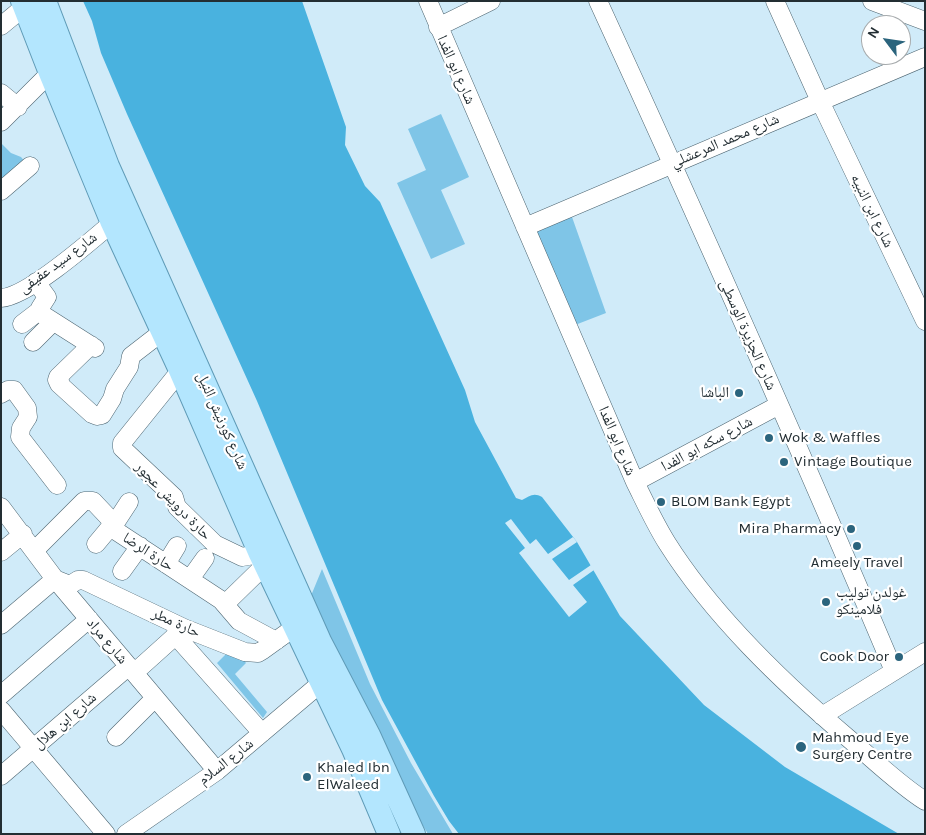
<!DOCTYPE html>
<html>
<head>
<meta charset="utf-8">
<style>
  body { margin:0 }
  #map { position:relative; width:926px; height:835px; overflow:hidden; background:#d0ebf9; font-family:Karla,sans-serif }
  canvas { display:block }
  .frame { position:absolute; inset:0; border:2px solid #232e33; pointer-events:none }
  .north { position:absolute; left:861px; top:15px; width:50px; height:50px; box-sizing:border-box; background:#fff; border:1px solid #a7abad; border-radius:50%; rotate:301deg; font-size:14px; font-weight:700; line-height:20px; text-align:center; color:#232e33 }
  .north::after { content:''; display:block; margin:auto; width:18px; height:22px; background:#2b647d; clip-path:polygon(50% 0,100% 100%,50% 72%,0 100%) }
</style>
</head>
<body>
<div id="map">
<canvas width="926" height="835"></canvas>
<div class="frame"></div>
<div class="north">N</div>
</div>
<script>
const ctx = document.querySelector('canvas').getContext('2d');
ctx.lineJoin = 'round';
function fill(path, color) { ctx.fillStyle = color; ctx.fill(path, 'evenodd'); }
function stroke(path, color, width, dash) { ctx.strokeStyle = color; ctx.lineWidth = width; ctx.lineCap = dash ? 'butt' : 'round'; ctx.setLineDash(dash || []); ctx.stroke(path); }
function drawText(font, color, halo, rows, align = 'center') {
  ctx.font = font + ' Karla,"Noto Naskh Arabic",sans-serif'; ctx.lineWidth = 4.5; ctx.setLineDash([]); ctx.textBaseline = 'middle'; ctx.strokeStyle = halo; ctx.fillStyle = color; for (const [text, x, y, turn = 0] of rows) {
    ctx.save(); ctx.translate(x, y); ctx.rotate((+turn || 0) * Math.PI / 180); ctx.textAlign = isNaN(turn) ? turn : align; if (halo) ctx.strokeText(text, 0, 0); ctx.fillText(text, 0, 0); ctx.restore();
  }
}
const green = new Path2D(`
  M441,114L469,177L441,190L465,244L431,259L397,183L426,170L408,129Z
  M1,143L11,153L21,157L26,163L15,176L1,178Z
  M572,217L606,313L575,325L531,229Z
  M322,569L370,684L411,763L453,834H428L400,787L308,603Z
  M236,650L246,663L235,674L267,712L263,718L217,663L228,652Z`);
const water = new Path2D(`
  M83,1H302L346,127L345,145L365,186L380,202L465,390L475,422L516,498L522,500C529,496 534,492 542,497L577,542L620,616L704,705L785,767L899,834H459L449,821L434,796L382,700L257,401L127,114L101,53L92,21Z`);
const pier = new Path2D(`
  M511,519L530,544L536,539L548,554L573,537L577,542L552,559L569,580L591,565L594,570L573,585L587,602L569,617L519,553L525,548L505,523Z`);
const minor = new Path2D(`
  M428,1L635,482C645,502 655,524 667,543C713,616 782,682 848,738C873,759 897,783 925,801
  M598,1C700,223 799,446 894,671
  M775,1L820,101L925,321
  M872,1L925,21
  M1,26L24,7
  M438,27L491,1
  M1,93L18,107
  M1,122L50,73
  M1,191L30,166
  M525,227L925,57
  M36,282L47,297L40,308V313L95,348
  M1,298C27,297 91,241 112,223
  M22,324L39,311
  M33,342L53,322
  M91,345L58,377L57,380L60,381L58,382L59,384L92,414L97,416L102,415L112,399L115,389L129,367L131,356L162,332
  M180,371L122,443V448L174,497L177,507L215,544L242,557L260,554
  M1,394L8,390H14L27,408L28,417L21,428L20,437L57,485
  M635,482L779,405
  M1,507L55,579L217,771
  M112,528L129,502
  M96,544L111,526
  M35,550L84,501H93L109,518L113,529L221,600L239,621L276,641
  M1,552L23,534
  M166,564L177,546
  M122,571L140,546
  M190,579L205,558
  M225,604L265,565
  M1,625L55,579L70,585L78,580H83L184,628L245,652L258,653L263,650L295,627
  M175,635L262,733
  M134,673L184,628
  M1,695L89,619
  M1,710L106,834
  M822,716L925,652
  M116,737L155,698
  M1,776L129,666
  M126,834L217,771L321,683`);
const major = new Path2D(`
  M22,1L50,73L112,223L178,366L260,554L353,749L389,834
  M45,1L108,166L320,641L369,735L414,834`);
const markers = [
  [739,393,5,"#2b647d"],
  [769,438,5,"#2b647d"],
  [784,462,5,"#2b647d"],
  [661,502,5,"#2b647d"],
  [851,529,5,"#2b647d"],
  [857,546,5,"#2b647d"],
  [826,602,5,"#2b647d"],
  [899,657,5,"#2b647d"],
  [801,747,6,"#2b647d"],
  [307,777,5,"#2b647d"]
];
const streetNames = [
  ["شارع ابو الفدا",456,70,66],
  ["شارع محمد المرعشلي",725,141,-23],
  ["شارع ابن النبيه",872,211,64],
  ["شارع سيد عفيفى",58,263,-36],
  ["شارع الجزيرة الوسطى",748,335,66],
  ["شارع كورنيش النيل",222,421,66],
  ["شارع ابو الفدا",617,441,67],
  ["شارع سكه ابو الفدا",707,444,-28],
  ["حارة درويش عجور",173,501,46],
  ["حارة الرضا",148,552,33],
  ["حارة مطر",176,623,24],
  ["شارع مراد",107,641,50],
  ["شارع ابن هلال",65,721,-41],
  ["شارع السلام",226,762,-38]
];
const poiNames = [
  ["الباشا",729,393,"right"],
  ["Wok & Waffles",779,438],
  ["Vintage Boutique",794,462],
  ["BLOM Bank Egypt",671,502],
  ["Mira Pharmacy",841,529,"right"],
  ["Ameely Travel",857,563,"center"],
  ["غولدن توليب",836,593],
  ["فلامينكو",836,610],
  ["Cook Door",889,657,"right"],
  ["Mahmoud Eye",812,738],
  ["Surgery Centre",812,755],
  ["Khaled Ibn",317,768],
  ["ElWaleed",317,785]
];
fill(green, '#7fc5e7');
fill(water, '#49b2df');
fill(pier, '#d0ebf9');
stroke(minor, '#4d6571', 19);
stroke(major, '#5f9bb7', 24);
stroke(minor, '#fff', 18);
stroke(major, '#b3e6fe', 22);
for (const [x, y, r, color] of markers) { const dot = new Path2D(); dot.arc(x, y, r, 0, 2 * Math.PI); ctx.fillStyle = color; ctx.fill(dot); stroke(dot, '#fff', 2); }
drawText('15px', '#232e33', '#fff', streetNames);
drawText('15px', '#232e33', '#fff', poiNames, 'left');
</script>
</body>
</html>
